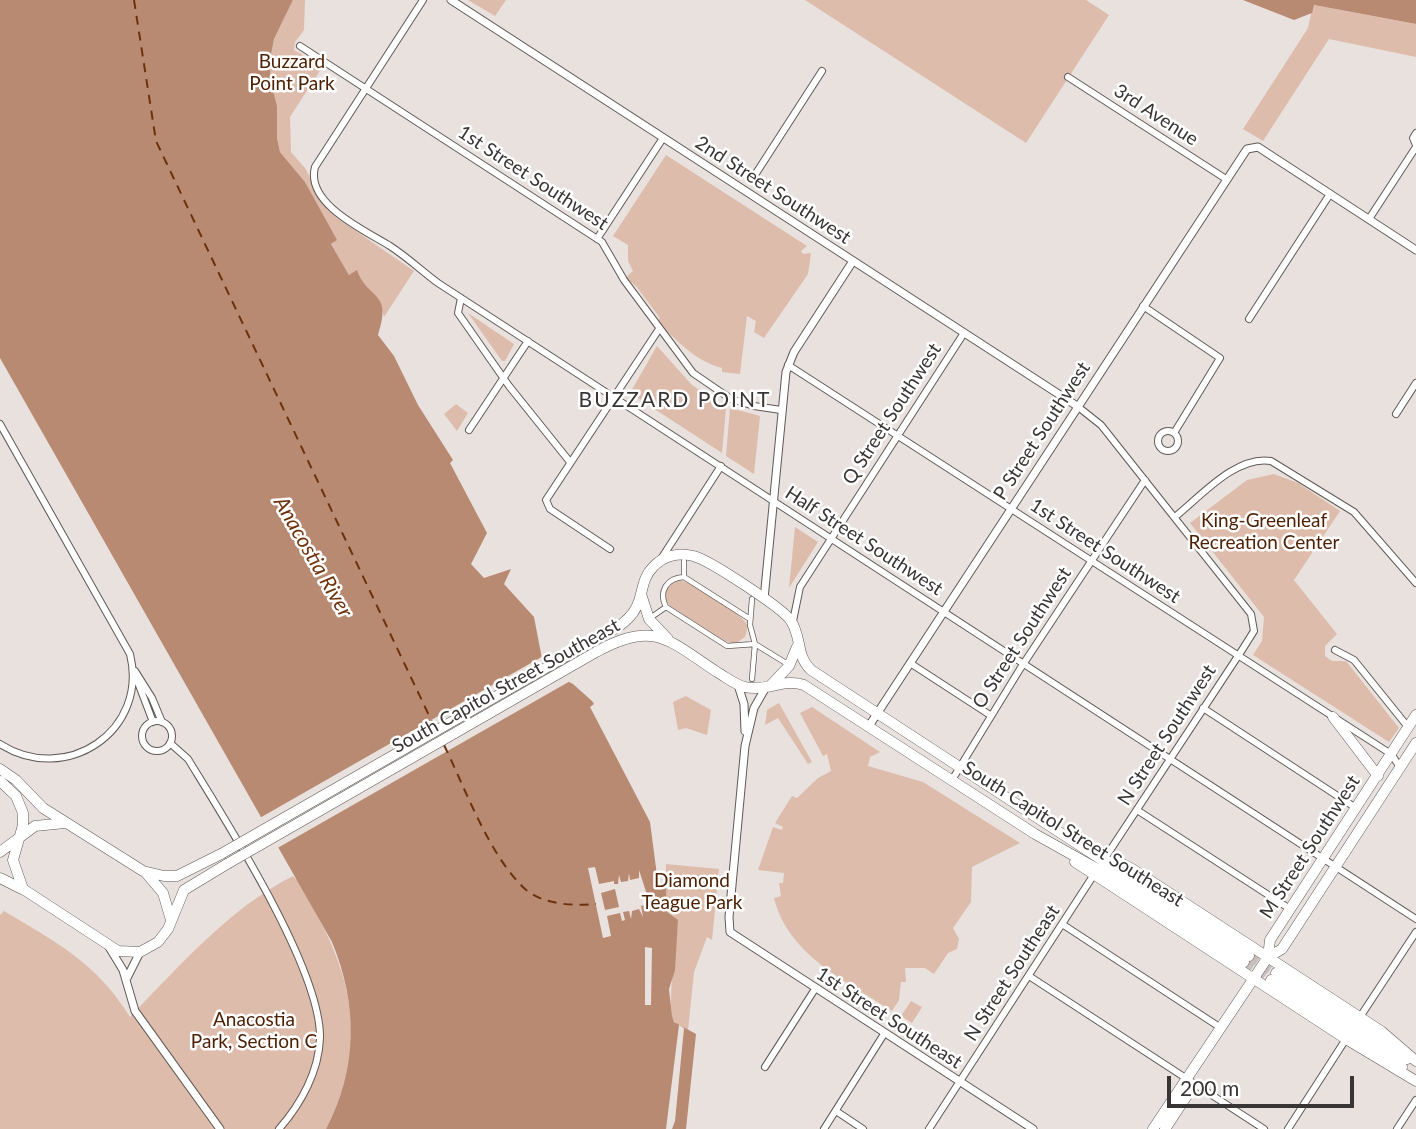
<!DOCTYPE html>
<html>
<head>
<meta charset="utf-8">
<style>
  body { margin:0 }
  #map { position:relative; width:1416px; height:1129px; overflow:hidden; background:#e9e1de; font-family:Lato,sans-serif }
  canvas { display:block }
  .scale { position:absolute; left:1167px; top:1076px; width:187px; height:32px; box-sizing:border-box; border:4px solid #383534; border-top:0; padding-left:9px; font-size:21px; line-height:24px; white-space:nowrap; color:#383534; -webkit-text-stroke:5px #fff; paint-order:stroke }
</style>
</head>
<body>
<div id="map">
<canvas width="1416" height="1129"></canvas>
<div class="scale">200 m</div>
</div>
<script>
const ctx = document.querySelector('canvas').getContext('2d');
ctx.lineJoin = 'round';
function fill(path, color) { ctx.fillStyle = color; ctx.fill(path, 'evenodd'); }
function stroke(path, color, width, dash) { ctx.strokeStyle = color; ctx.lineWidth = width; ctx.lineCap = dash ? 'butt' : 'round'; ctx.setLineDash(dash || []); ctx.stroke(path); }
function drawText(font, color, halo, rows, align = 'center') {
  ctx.font = font + ' Lato,sans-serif'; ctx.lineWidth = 5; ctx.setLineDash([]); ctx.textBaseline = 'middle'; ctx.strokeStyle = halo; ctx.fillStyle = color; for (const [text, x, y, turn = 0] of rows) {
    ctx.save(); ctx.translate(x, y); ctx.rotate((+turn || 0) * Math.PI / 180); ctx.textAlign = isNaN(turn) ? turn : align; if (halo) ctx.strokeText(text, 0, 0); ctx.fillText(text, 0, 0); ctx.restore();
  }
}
const green = new Path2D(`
  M293,0H305L304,30L295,42L294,50L323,66L290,117L291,152L305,168L327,209L337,218L414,271L384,317C380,297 364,289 357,271L349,275L331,244L336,240L305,182L280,152L277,138L276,107L270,80L271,55L274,39Z
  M468,0H506L495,16Z
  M805,0H1086L1109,15L1026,143Z
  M1313,5L1416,24V57L1329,39L1263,141L1243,129L1308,28Z
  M666,155L807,246L801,251L803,254L811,253L808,274L764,338L754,332L756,321L747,316L740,374L722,372V368C694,361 677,339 657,323L660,318L636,286L625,278L633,271L628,261V245L613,236Z
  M468,313L514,344L505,361H502Z
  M657,346L692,385L726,409L722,453L630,393Z
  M456,404L468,413L457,431L444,414Z
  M730,408L760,416L754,474L726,456Z
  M1274,474L1298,483L1340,511L1294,580L1337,634L1325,646V656L1332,661H1346L1399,728L1389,742L1253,655L1262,641L1264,617L1190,523L1247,480Z
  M795,527L818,542L789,588Z
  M676,580C690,579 742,613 748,626L745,637L735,644L725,641L670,606L665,598L666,589Z
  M686,696L711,710L707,735L686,728L678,730L673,702Z
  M779,703L812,762L808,764L778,718L765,725L767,710Z
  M812,707L880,752L870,757L868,766L923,782L1020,843L972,867L971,902L953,928L959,939L957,949L948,953L934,974L925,968H905L906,982H901L899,1000L892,1011C846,981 788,955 774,898L781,896L779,883H783L784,873L758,870L773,827L782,830L783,827L775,823L792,796L797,798L818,778L831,771L827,754L823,756L800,713Z
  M666,864L719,869L712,940L707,937L694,972L688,1031C684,1028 677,1025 674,1021C666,1011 677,938 678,921L666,912Z
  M293,876C304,887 310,903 318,917C357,989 364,1055 326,1129H0V915L4,911C56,942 97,963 130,1017C179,966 230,908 293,876Z
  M911,1001L922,1007L912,1023L901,1016Z`);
const water = new Path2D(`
  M0,0H293L274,39L271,55L270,80L277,106V138L280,152L305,182L337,240L331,244L349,275L357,270C368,301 393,290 378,335L394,356L418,405L453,460L450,463L487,533L471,564L484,578L511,569L504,584L534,617L544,669L573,684L592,701L594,704L590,707L650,822L658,883L666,888L667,912L678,920L675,970L669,989L672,1016L674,1022L696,1034L686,1129H326C358,1068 358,1005 332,942L0,358Z
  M1243,0H1416V24L1314,5L1312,13L1294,20Z`);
const pier = new Path2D(`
  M545,655L549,670L572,680L274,850L258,819Z
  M595,867L599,884L614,881V884H618L619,875L621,882L628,881L629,873L630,880L639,878V870L650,904L641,906L643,917L639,909L632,911L631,919L629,911L623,912L625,920L622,921L620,913L607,916L611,936L603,938L588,868ZM615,889L619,907L605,910L601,893Z
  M645,947L652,948L651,1005H645Z
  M679,1025L684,1028L675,1121L672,1129H666Z`);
const ferry = new Path2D(`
  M134,0L156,141L435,728
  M444,745C465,788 489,855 524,888C542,905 573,906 596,904`);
const primaryTunnel = new Path2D(`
  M1249,956L1276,973
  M1244,962L1271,980`);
const pedestrian = new Path2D(`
  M684,577V561
  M653,616L666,607
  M750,619L684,577C667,578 658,591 666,607L727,646L755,644L786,663
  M752,679L755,644L750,625L752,599`);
const minor = new Path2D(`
  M423,0L315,167C305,204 366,231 390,246C407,257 422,271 438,283L1416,919
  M300,46L602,242L624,280L693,373L731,399L754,406L781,410
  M1068,77L1226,179
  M1416,133L1413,138L1416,145
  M753,178L822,71
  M1369,219L1416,147
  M597,239L663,138
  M461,298L458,313L509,386L570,462
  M1143,306L1220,358L1174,433
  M1249,319L1330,194
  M788,365L1391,754L1400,767
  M1077,406L1101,425L1251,614L1254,631L1242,650L1103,861
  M1396,414L1416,383
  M0,424L130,654C149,731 66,786 0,744
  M469,430L528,341
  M1158 441a10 10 0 1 1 20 0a10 10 0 1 1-20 0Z
  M1175,517C1200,497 1236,455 1271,461L1354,512L1416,583
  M610,549L550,509L546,500L659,329
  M661,559L721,466
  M793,621L800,587L964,333
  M1335,650L1354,660L1408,727
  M910,663L990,715
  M135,671L152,698L162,722
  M137,680L153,722
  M1203,708L1356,808
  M142 736a15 15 0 1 1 30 0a15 15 0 1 1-30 0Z
  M170,743L188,759C226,821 321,969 320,1038C319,1071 301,1104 279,1129
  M952,780L1020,669L1145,480
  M1137,810L1290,909
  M1062,924L1221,1028
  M1029,976L1264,1129
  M1360,1017L1416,932
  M765,1067L815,989
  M836,1111L863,1129
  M824,1129L884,1034
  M929,1129L1095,873
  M1288,1129L1346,1039
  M1397,1129L1416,1100`);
const tertiary = new Path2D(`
  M451,0L1077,406
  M764,599L786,372L794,352L853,261
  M738,685L744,704L745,731
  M766,687L754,708L745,746L729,917L730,932L1033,1129
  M869,726L1247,149L1258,147L1416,250
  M109,947L123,970L135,1011L220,1129
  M127,978L140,952`);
const primary = new Path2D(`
  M642,597L649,619L668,639
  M591,642C609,632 632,623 639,601C643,589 643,577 653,567C663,556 678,552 693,556C708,559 784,609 791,621C802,638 796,656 811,670L1249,956
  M596,652C654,620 667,639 717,672C726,677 735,685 745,687C766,692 784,678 804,685L1035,834L1112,877L1244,962
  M770,686L789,666L797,647
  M1333,717L1378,776
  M0,769L16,780L43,808L143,871L164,876H177L221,854
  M0,781L16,796L23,813V825L13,860L23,889L118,951L140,952L158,942L168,929L184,890L227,864
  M0,852L35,826L65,823
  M1104,861L1121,863L1134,870L1381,1031L1416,1061
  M1075,862L1346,1039L1416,1081
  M146,873L163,893L171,920
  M0,878L22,889
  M1268,957L1270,940L1416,715
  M1276,973L1407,1059
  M1271,980L1402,1067
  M1153,1129L1268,957L1282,949L1416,743
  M1165,1129L1188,1094V1080`);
const primaryBridge = new Path2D(`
  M221,854L591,642
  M227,864L596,652`);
const parkNames = [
  ["Buzzard",292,62],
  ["Point Park",292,84],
  ["King-Greenleaf",1264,521],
  ["Recreation Center",1264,543],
  ["Diamond",692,881],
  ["Teague Park",692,903],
  ["Anacostia",254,1020],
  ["Park, Section C",254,1042]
];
const streetNames = [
  ["3rd Avenue",1156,115,33],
  ["1st Street Southwest",533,178,33],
  ["2nd Street Southwest",773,190,33],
  ["Q Street Southwest",892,414,-57],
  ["P Street Southwest",1042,431,-57],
  ["Half Street Southwest",864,541,33],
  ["1st Street Southwest",1105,551,33],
  ["O Street Southwest",1022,638,-57],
  ["South Capitol Street Southeast",506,686,-29],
  ["N Street Southwest",1167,735,-57],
  ["South Capitol Street Southeast",1073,834,32],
  ["M Street Southwest",1310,847,-57],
  ["N Street Southeast",1012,973,-57],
  ["1st Street Southeast",889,1018,33]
];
const neighbourhoodNames = [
  ["BUZZARD POINT",675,400]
];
const waterNames = [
  ["Anacostia River",313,557,60]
];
fill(green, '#ddbcac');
fill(water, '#b98a72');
fill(pier, '#e9e1de');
stroke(ferry, '#6d310b', 2, [9, 7]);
stroke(primaryTunnel, '#c6bfbc', 10, [10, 5]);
stroke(pedestrian, '#605a56', 6);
stroke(minor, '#605a56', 8);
stroke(tertiary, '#605a56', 9);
stroke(primary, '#605a56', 11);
stroke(pedestrian, '#fff', 4.5);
stroke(minor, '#fff', 6);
stroke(tertiary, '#fff', 7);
stroke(primary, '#fff', 10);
stroke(primaryBridge, '#605a56', 11, []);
stroke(primaryBridge, '#fff', 10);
drawText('19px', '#4e2105', '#fff', parkNames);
drawText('19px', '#383534', '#fff', streetNames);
ctx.letterSpacing = '2px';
drawText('21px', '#383534', '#fff', neighbourhoodNames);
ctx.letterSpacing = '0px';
drawText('italic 21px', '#6d310b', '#fff', waterNames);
</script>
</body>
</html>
